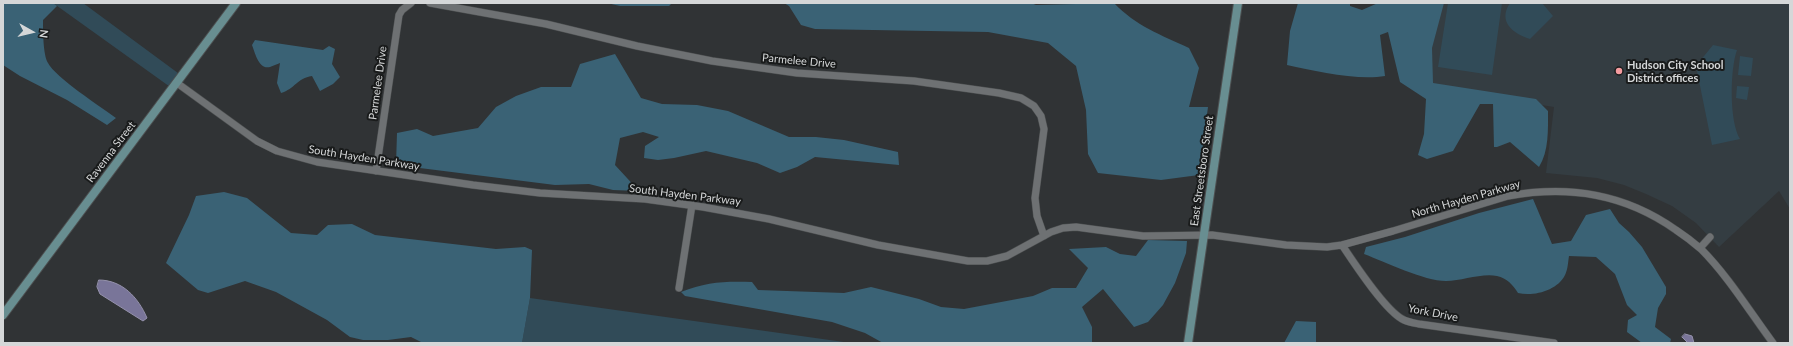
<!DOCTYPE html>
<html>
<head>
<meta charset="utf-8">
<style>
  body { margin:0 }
  #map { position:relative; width:1793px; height:346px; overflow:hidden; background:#303335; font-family:Lato,sans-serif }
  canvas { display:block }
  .frame { position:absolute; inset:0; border:4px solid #d5d7d8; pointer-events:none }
  .north { position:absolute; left:12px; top:12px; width:40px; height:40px; -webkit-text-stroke:3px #191b1b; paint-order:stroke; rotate:98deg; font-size:11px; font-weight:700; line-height:16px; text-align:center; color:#d5d7d8 }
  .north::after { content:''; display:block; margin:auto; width:14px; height:18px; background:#d5d7d8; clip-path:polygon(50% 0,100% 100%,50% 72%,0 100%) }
</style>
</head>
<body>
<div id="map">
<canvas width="1793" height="346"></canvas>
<div class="frame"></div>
<div class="north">N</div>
</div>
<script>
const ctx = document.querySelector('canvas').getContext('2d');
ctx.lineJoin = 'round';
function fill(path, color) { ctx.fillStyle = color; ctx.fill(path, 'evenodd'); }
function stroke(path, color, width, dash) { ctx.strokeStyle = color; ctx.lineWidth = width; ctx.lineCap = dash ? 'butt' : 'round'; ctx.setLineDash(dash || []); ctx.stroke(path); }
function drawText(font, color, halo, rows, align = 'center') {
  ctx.font = font + ' Lato,sans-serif'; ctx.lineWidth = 4; ctx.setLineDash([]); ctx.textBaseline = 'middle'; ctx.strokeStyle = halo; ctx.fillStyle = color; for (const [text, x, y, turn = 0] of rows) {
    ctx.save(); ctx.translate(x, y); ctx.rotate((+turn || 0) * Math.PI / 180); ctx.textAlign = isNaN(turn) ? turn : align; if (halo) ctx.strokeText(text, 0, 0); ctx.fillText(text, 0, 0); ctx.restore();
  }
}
const built = new Path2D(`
  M1438,3H1790V209L1779,191L1719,247L1696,223L1672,206L1646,194L1624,185L1597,178L1546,173L1554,107L1426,87Z`);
const green = new Path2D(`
  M53,3H83L182,76L173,89Z
  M1448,3H1502L1492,75L1438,67Z
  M1510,3H1542L1553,16L1530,39C1514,34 1497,22 1510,3Z
  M1713,45L1737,50C1730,69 1729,121 1740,139L1712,145L1696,66Z
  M1740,56L1753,58L1751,76L1738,75Z
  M1737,86L1749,87L1747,100L1736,98Z
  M530,298L851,343H522Z`);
const forest = new Path2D(`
  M3,3H53L57,6L43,20C43,30 43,55 48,63C55,77 101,107 116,118L107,125L67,100L20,76L3,65Z
  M607,3H672L669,6H620Z
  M784,3H1031L1036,5L1114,3C1136,26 1161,35 1189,48L1199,68L1189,107H1208L1199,175L1161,180L1098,173L1088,154L1086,110L1076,66L1048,43L988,32L815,29L801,25L789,6Z
  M1298,3H1350V6L1362,10L1378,3H1444L1432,48L1433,83L1536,99L1548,111C1548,130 1549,151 1539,167L1510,142L1497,147H1494L1493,104H1480L1453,151L1427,159L1418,155L1424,134L1426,99L1400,82L1388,32L1380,35L1385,76C1358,81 1315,71 1287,65L1290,31Z
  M255,40L323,50L329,46L335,49L332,64L340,77L333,84L320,91L312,76C297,78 295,89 281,93L277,83L280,63C277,64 273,66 270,67C259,70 255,53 252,45Z
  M615,54L641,98L662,104L697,105L728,111L789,137H816L844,140L898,152L899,165L815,157L797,167L780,173L757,163L706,151L674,158L658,160L644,158L645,146L659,137L643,132L620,138L615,165L639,191L613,190L589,184L555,185L396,165L397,133L417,129L433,136L478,128L496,107L516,96L541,87H571L580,64Z
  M224,192L247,198L291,233L317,235L328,225L352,224L375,235L496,249L525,247L532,250L530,298L522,343H423L411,337L388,340H363L350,337L327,320L276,292L245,281L208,293L198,290L166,263L189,215L196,196Z
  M1533,199L1552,244L1571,241L1586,215L1610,209L1619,223L1629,232L1642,247L1666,287V294L1658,308L1655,327L1671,339L1670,343H1642L1627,332L1628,320L1637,315L1627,305L1615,274L1596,257L1569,256C1568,262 1568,269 1565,275C1558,290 1534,297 1518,293C1513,285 1507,278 1497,276C1481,273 1462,281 1446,281C1424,281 1385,262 1364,254L1366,247L1405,237L1479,213Z
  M1148,240L1187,241L1186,253L1175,283L1163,305L1148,322L1134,327L1103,289L1082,307L1092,327V343H883L865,333L832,322L685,296L681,292C706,282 725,281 752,282L758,290L844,293L871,287L919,299L941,307L964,309L1033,296L1052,288H1076L1088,268L1069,249L1106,247L1120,254L1136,256Z
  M1296,321L1316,322V343H1284Z`);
const water = new Path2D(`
  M99,280C122,280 138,297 147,318L143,321L100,294L97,287Z
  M1685,334L1692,336L1694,343H1688L1682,337Z`);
const street = new Path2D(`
  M430,3L546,24L637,46L712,61L797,73L914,81L999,93L1021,98L1034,106L1041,116L1044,129L1035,198L1037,216L1044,236
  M177,83L257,141L277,151L317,162L473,185L540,193L645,199L703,207L769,219L878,245L968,261H987L1007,256L1051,232L1063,228L1076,227L1143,236L1212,235L1286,245L1327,247L1342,245L1393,231L1508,196C1570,185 1625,194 1676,230C1685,236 1693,242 1701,249C1728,276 1750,312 1773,343
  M376,171L399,15L402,10L411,3
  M1342,245C1354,263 1386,312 1404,320C1408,322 1414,323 1419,324L1554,343
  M1700,248L1710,237
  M679,288L692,205`);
const secondary = new Path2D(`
  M3,315L236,3
  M1188,343L1238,3`);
const markers = [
  [1619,71,4,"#f49b9f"]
];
const streetNames = [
  ["Parmelee Drive",799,61,5],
  ["Parmelee Drive",378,83,-82],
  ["Ravenna Street",111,152,-53],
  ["South Hayden Parkway",364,158,9],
  ["East Streetsboro Street",1202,171,-82],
  ["South Hayden Parkway",685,195,7],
  ["North Hayden Parkway",1466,199,-16],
  ["York Drive",1433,313,11]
];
const poiNames = [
  ["Hudson City School",1627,65],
  ["District offices",1627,78]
];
fill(built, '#343d42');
fill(green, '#314b58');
fill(forest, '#3a6275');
fill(water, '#797599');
stroke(water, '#9592ac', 1);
stroke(street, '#4d5051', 8);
stroke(secondary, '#4d5051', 10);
stroke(street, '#6e7173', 7);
stroke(secondary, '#688e91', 8);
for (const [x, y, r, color] of markers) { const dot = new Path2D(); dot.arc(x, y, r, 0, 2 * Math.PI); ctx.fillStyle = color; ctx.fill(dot); stroke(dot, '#191b1b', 1.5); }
drawText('11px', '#d5d7d8', '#191b1b', streetNames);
drawText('bold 11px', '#d5d7d8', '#191b1b', poiNames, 'left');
</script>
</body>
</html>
